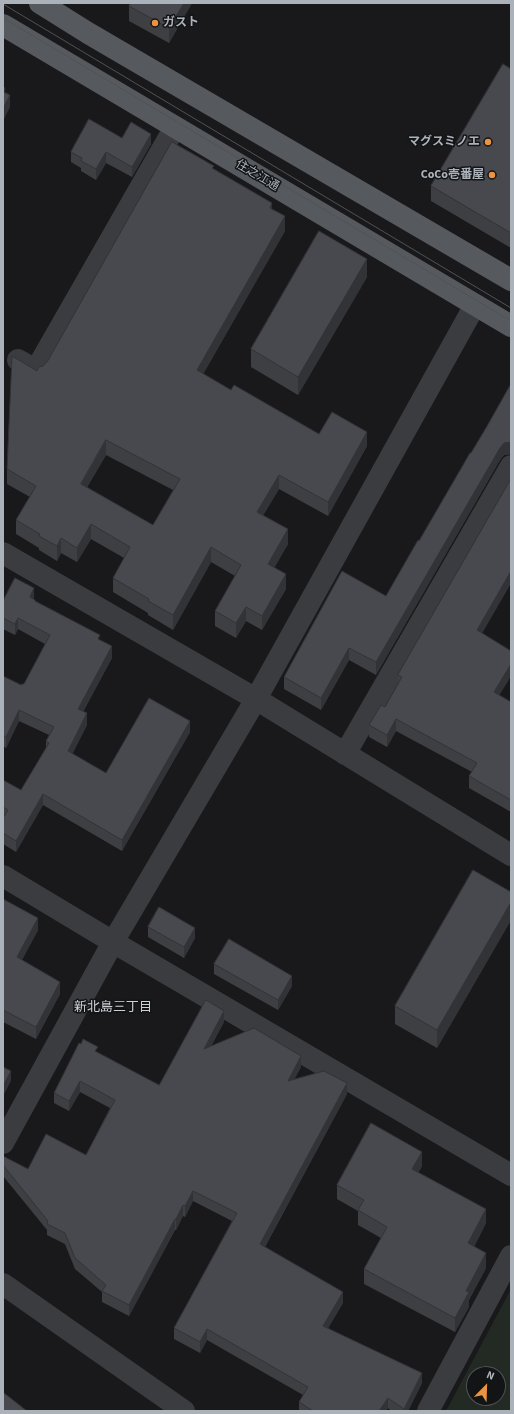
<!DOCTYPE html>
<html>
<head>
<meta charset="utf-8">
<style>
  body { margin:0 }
  #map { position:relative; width:514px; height:1414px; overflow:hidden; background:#19191b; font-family:"Source Sans 3",sans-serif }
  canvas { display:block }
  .frame { position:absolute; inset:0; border:4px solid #abb2ba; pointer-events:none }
  .north { position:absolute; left:466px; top:1366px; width:40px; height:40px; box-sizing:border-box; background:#131416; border:1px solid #505358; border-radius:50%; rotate:23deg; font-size:11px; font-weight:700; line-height:16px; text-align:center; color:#abb2ba }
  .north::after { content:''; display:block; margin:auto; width:14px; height:18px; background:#ea9341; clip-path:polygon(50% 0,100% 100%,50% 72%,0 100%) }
</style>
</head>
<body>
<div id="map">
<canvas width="514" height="1414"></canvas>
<div class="frame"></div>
<div class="north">N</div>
</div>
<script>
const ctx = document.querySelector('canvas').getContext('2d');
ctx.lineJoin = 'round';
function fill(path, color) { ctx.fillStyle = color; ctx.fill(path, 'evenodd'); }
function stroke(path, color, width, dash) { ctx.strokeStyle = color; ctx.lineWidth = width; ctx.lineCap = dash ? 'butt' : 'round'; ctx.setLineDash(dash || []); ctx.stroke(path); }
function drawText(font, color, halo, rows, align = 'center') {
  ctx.font = font + ' "Source Sans 3","Noto Sans JP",sans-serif'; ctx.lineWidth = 3; ctx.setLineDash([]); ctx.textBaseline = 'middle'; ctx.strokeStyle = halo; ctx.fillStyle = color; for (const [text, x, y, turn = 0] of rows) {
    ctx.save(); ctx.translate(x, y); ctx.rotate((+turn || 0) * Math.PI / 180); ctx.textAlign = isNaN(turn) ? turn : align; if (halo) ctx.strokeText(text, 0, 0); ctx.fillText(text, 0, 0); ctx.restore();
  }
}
const green = new Path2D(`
  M511,1289V1411H446ZM474,1374H498V1398H474Z`);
const street = new Path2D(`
  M18,360L36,370L175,127
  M3,553L256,699L511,855
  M345,754L511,466
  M3,876L113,942L511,1175
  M3,1143L113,942L256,699L475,305
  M3,1284L184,1411
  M428,1411L511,1256`);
const primary = new Path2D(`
  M40,3L88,33L511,280
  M3,25L511,326`);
const tram = new Path2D(`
  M3,4L511,308
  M3,18L511,321`);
const wall = new Path2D(`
  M131,3H192L169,43L129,21V6Z
  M511,69V248L431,201V186Z
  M122,138L151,144L132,177L106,163L96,180L81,171V168L71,162V152Z
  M214,169L272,209L285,231L203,374L231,390L319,434L367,446L328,516L279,489L263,515L288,544L274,568L286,589L262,630L246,621L236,638L215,626V611L235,576L211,562L173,630L148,615V613L113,592V578L124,558L91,539L77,562L61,553L57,561L39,550V548L16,534V520L30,497L7,484V469L37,371L47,362ZM106,455L173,490L153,525L87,487Z
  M367,277L298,395L251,367V349Z
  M511,384V454L504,455L500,460L376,675L349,660L321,710L284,689V677L386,596L486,428Z
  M511,479V583L482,633L511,651V676L499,695L511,702V812L469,788V776L472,772L396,731L387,747L369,737V725L385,707L398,683V675Z
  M34,599L35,602L100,640L112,658L83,712L87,725L72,754L106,773L190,732L122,851L43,805L16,852L3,844V780L21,790L46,748V741L49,735L19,721L6,748L3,746V676L21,685L24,684L45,644L18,629L15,635L3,629V601Z
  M511,892V920L437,1048L395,1024V1006Z
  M3,899L38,930L22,960L60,994L36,1039L3,1022Z
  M148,927L195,938L184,958L148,937Z
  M214,964L292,986L278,1010L214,974Z
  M224,1022L211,1046L301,1067L294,1079L347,1094L265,1247L343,1303L328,1328L422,1383L408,1411H391L388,1408L386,1411H299V1402L303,1395L207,1340L200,1353L174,1339V1328L232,1221L193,1201L185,1217L183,1216L176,1230H175L129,1316L102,1302V1292L75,1269L65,1244L47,1235V1230L3,1176V1156L28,1169L86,1155L110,1108L80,1092L69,1111L54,1103V1093L98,1053L159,1085Z
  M422,1166L418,1173L486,1223L474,1247L486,1268L469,1300V1307L455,1332L364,1284V1269L381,1238L358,1225V1211L337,1199V1185Z`);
const shadedWall = new Path2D(`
  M184,3H192L169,43V28Z
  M10,95V107L3,121V109Z
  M151,134V144L132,177V167Z
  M106,152V163L96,180V169Z
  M272,203V218L270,208Z
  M285,216V231L197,385V370Z
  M367,259V277L298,395V377Z
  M367,432V446L328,516V502Z
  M106,440V455L81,498V484Z
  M511,441V454L504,455L500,460L376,675V662L500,448L504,443Z
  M279,475V489L257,526V512Z
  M91,524V539L77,562V548Z
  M288,529V544L268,579V564Z
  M61,538V553L57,561V546Z
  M211,547V562L173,630V615Z
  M511,571V583L477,642V630Z
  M286,574V589L262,630V616Z
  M34,588V599L30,597Z
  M246,607V621L236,638V623Z
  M18,618V629L15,635V624Z
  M112,646V658L78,720V709Z
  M349,648V660L321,710V698Z
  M511,664V676L494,704V692Z
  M19,710V721L6,748V737Z
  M87,713V725L68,763V751Z
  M396,719V731L387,747V735Z
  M190,721V732L122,851V840Z
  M43,794V805L16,852V841Z
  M511,902V920L437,1048V1030Z
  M38,918V930L17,969V957Z
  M195,928V938L184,958V947Z
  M292,976V986L278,1010V1000Z
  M60,982V994L36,1039V1027Z
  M224,1011V1022L204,1060V1049Z
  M301,1056V1067L288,1092V1081Z
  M11,1071V1081L3,1096V1086Z
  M80,1081V1092L69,1111V1101Z
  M347,1083V1094L260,1255V1244Z
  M422,1152V1166L412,1184V1169Z
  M193,1191V1201L185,1217V1206Z
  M183,1205V1216L176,1230V1219Z
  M486,1209V1223L468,1258V1243Z
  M175,1219V1230L129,1316V1305Z
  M486,1253V1268L469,1300V1307L455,1332V1318L466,1291Z
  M343,1292V1303L323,1337V1326Z
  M207,1329V1340L200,1353V1342Z
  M422,1373V1383L408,1411H404V1409Z
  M388,1398V1408L386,1411H379Z`);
const building = new Path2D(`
  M131,3H184L169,28L129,6Z
  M503,64L511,69V233L431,186Z
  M3,87L5,88L4,92L10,95L3,109Z
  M89,119L122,138L131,122L151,134L132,167L106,152L96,169L81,161L82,158L71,152Z
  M172,142L214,166L212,168L272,203L270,208L285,216L197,370L231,390L234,385L319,434L332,412L367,432L328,502L279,475L257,512L288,529L268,564L286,574L262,616L246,607L236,623L215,611L241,565L211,547L173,615L148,601L149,599L113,578L130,547L91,524L77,548L61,538L57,546L39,536L40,534L16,520L36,486L7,469L12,356L37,371L39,367L43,366L47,362ZM106,440L180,479L153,525L81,484Z
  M319,231L367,259L298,377L251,349Z
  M511,384V442L504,443L500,448L376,662L349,648L321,698L284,677L342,571L386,596L418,540L419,541L470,453H471L486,428Z
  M511,479V571L477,630L511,651V664L494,692L511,702V800L469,776L477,763L396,719L387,735L369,725L381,705L385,707L402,677L398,675Z
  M15,578L34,588L30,597L35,600V601L100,635L98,639L112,646L78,709L87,713L68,751L106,773L149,698L190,721L122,840L43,794L16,841L3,833V818L8,810L3,807V780L21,790L49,743L46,741L54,727L19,710L6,737L3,735V676L21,685L22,684H24L50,635L18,618L15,624L3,618V601Z
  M473,870L511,892V902L437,1030L395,1006Z
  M3,899L38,918L17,957L60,982L36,1027L3,1010Z
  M159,907L195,928L184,947L148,927Z
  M229,939L292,976L278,1000L214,964Z
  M206,1000L224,1011L204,1049L254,1028L301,1056L288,1081L324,1071L347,1083L260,1244L343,1292L323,1326L422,1373L404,1409L388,1398L379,1411H313L299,1402L308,1387L207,1329L200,1342L174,1328L237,1213L193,1191L185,1206L183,1205L176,1219H175L129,1305L102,1291L106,1285L75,1258L65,1233L47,1224L48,1221L3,1165V1156L28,1169L46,1134L86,1155L115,1100L80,1081L69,1101L54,1093L79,1043L81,1044L83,1039L98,1047L95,1051L159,1085Z
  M3,1067L11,1071L3,1086Z
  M371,1123L422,1152L412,1169L486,1209L468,1243L486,1253L466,1291L469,1292L455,1318L364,1269L387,1227L358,1210L364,1200L337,1185Z
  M4,1393L27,1411H3V1394Z`);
const markers = [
  [155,23,4,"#ea9341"],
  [488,142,4,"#ea9341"],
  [492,175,4,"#ea9341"]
];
const poiNames = [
  ["ガスト",163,23,"left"],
  ["マグスミノエ",480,142],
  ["CoCo壱番屋",484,175]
];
const streetNames = [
  ["住之江通",257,176,31]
];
const neighbourhoodNames = [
  ["新北島三丁目",113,1008]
];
fill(green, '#232a23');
stroke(street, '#3a3c3f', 22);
stroke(primary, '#56595e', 22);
stroke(tram, '#4f5256', 1);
fill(wall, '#3e3f43');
fill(shadedWall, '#323337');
fill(building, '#48494e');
stroke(building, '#323337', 1);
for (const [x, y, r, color] of markers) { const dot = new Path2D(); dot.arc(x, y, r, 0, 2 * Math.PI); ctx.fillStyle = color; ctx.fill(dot); stroke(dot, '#131416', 1.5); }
drawText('bold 12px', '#abb2ba', '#131416', poiNames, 'right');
drawText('12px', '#abb2ba', '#131416', streetNames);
drawText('13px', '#ccd1d6', '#131416', neighbourhoodNames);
</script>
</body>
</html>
